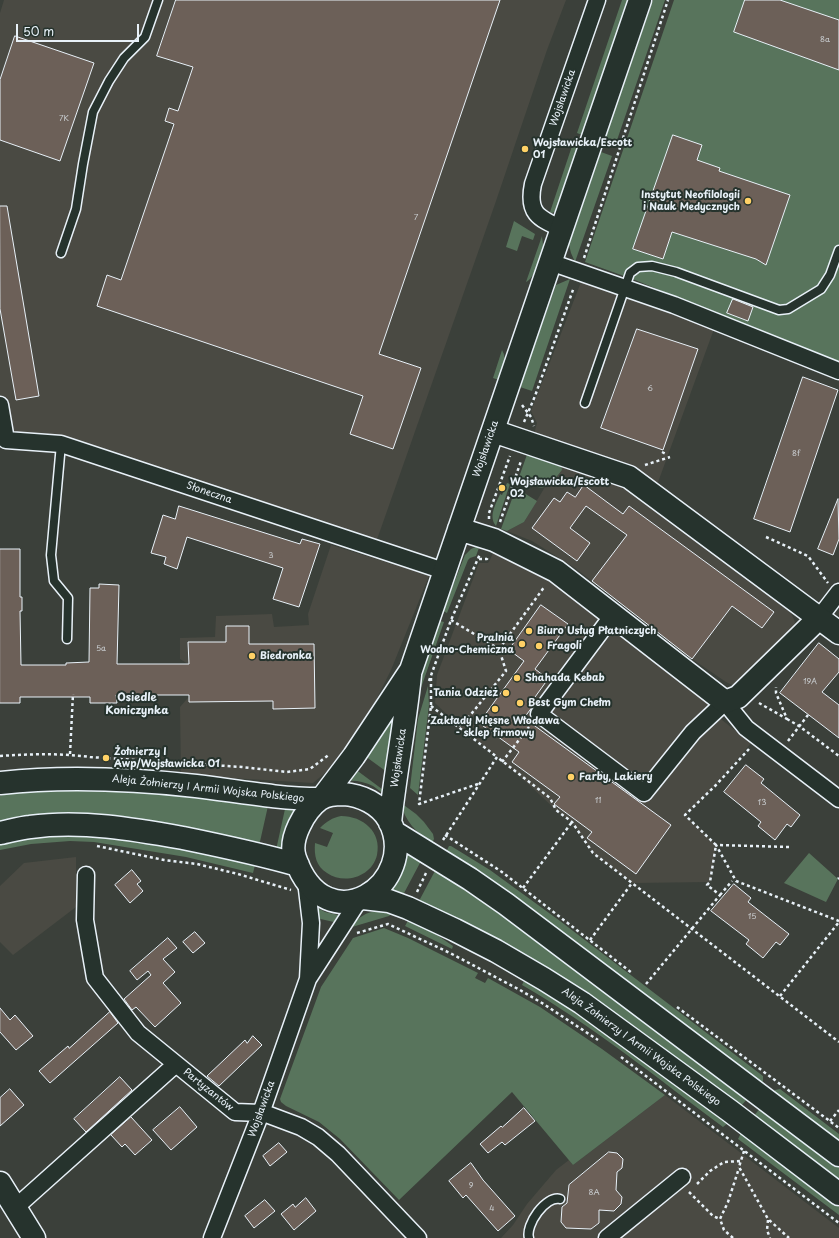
<!DOCTYPE html>
<html>
<head>
<meta charset="utf-8">
<style>
  body { margin:0 }
  #map { position:relative; width:839px; height:1238px; overflow:hidden; background:#3b403a; font-family:"Playpen Sans",sans-serif }
  canvas { display:block }
  .scale { position:absolute; left:16px; top:24px; width:123px; height:18px; box-sizing:border-box; border:2px solid #e8f1f8; border-top:0; padding-left:5px; font-size:12px; line-height:14px; white-space:nowrap; color:#e8f1f8; -webkit-text-stroke:3px #26332d; paint-order:stroke }
</style>
</head>
<body>
<div id="map">
<canvas width="839" height="1238"></canvas>
<div class="scale">50 m</div>
</div>
<script>
const ctx = document.querySelector('canvas').getContext('2d');
ctx.lineJoin = 'round';
function fill(path, color) { ctx.fillStyle = color; ctx.fill(path, 'evenodd'); }
function stroke(path, color, width, dash) { ctx.strokeStyle = color; ctx.lineWidth = width; ctx.lineCap = dash ? 'butt' : 'round'; ctx.setLineDash(dash || []); ctx.stroke(path); }
function drawText(font, color, halo, rows, align = 'center') {
  ctx.font = font + ' "Playpen Sans",sans-serif'; ctx.lineWidth = 4; ctx.setLineDash([]); ctx.textBaseline = 'middle'; ctx.strokeStyle = halo; ctx.fillStyle = color; for (const [text, x, y, turn = 0] of rows) {
    ctx.save(); ctx.translate(x, y); ctx.rotate((+turn || 0) * Math.PI / 180); ctx.textAlign = isNaN(turn) ? turn : align; if (halo) ctx.strokeText(text, 0, 0); ctx.fillText(text, 0, 0); ctx.restore();
  }
}
const built = new Path2D(`
  M4,0H566L547,50L495,204L374,548L90,452L6,440L0,403V13Z
  M581,282L714,329L657,485L628,467L602,455L534,434L537,423L531,411Z
  M561,464L609,476L638,496L791,613L795,622L794,627L739,682L732,685L726,682L692,659L575,568L532,541L507,531L524,522L545,487L552,483L562,470Z
  M331,545L415,571L429,576L391,670L358,736L342,759L313,783L181,775L180,707L194,691L193,667L180,659V638L215,637L216,616L272,614L274,627L309,625L308,614Z
  M495,548L535,567L699,690L722,720L751,743L716,785L685,815L716,845L710,882L632,883L593,853L572,822L556,810L509,766L459,726L435,703L437,675L479,563H488L490,560Z
  M76,857V907L13,955L0,942V886L24,863Z
  M665,1095L839,1228V1238H501L513,1225L527,1204L556,1170L569,1160L573,1165Z`);
const green = new Path2D(`
  M622,0H628L582,135L577,133Z
  M653,0H665L615,146L604,142Z
  M674,0H839V363L635,280L585,262Z
  M573,143L579,145L556,211L552,213L550,212Z
  M601,152L612,156L575,262L571,253L569,245Z
  M514,221L535,234L533,240L522,236L517,251L506,247Z
  M542,236C542,239 543,242 543,245C543,254 534,279 526,282Z
  M570,279L532,391L520,387L556,285Z
  M502,350C508,360 502,370 499,380L493,378Z
  M529,449L561,464L562,470C545,492 542,492 519,477Z
  M507,483L510,484L496,526C488,516 496,504 500,494L502,495Z
  M516,488L537,501L524,522L507,531L501,529Z
  M480,545L476,556L470,558L468,560L447,613L443,611L465,555L471,549Z
  M440,621L444,622L415,705L417,688Z
  M428,686L429,705L418,795L410,788L418,719Z
  M399,709L391,775L365,756Z
  M355,769L390,795C382,794 379,790 373,786C365,782 356,780 347,781Z
  M46,787L165,793L268,806L259,846L113,816C75,812 38,813 0,822V796L30,788Z
  M401,803L416,814L424,822L433,834L434,839L432,843C416,832 405,822 401,803Z
  M285,809L301,811L285,853L276,850Z
  M341,816C363,816 382,832 377,855C372,877 344,885 327,873C316,866 314,856 315,843L327,847L333,833L320,828C327,821 332,818 341,816Z
  M70,833L122,838L187,850L255,865L253,873L186,857L94,842L70,841L31,844L0,850V843Z
  M449,846H451L490,870L560,921L763,1076V1081L761,1084L555,927L486,877L446,852Z
  M406,851L421,861L403,895L387,888Z
  M809,853L838,879L826,902L784,883Z
  M436,869L462,885L749,1097L740,1107L588,993L521,954L419,901Z
  M316,907L325,912L338,915L334,922L316,918Z
  M378,911L392,913L389,916L352,927C358,917 366,912 378,911Z
  M409,919L424,926L453,946L452,949L405,926Z
  M384,928L408,938L478,973L475,978L485,983L488,978L540,1007L602,1049L665,1095L573,1165L512,1092L399,1200L340,1139L319,1122L286,1106L281,1102L280,1099L321,987L353,938Z
  M524,981L535,985L583,1015L728,1123L723,1127C657,1078 593,1026 522,985Z
  M780,1089L839,1134V1143L773,1093L775,1090Z
  M761,1107L839,1166V1182L753,1117Z
  M741,1133L839,1207V1215L738,1139Z`);
const building = new Path2D(`
  M176,0H500L379,354L421,368L393,449L350,434L363,396L97,306L107,275L121,280L174,124L165,121L169,108L178,111L193,67L157,56Z
  M745,0H780L839,20V70L734,32Z
  M15,36L94,63L60,161L0,140V80Z
  M673,135L702,145L697,160L720,168L719,171L790,195L766,265L756,259L672,232L663,259L633,249Z
  M0,206H7L39,396L16,400L0,309Z
  M733,299L753,307L748,321L727,313Z
  M637,329L698,349L663,450L601,428Z
  M803,377L838,390L790,532L754,519Z
  M584,485L623,514L629,506L774,612L762,628L732,606L692,659L592,581L627,535L586,506L570,528L590,543L577,561L532,528L554,498L560,502L567,492L575,497Z
  M838,499L839,539L833,555L818,549Z
  M179,506L300,544L302,539L320,544L299,607L273,599L283,568L187,537L177,569L164,564L166,557L151,553L163,515L175,519Z
  M0,549H20V597H22V611H20L21,665H66V663L89,662L90,588H99V584L119,585L117,664H189L188,642H226V626H249V644H314L315,708L273,709V701L189,702V695H116L117,703H90V697H20V703H0Z
  M541,605L568,624L535,669L548,679L530,704L533,706L524,718L671,825L636,874L587,838L592,832L554,804L560,797L512,762L519,752L479,723L524,661L509,650Z
  M819,643L839,659V672L822,692L839,705V738L780,693Z
  M746,765L764,779L761,783L800,815L791,827L787,824L775,840L758,826L761,822L724,792Z
  M132,870L141,881L137,884L143,891L130,903L115,885Z
  M734,884L751,898L748,902L789,934L780,945L776,942L763,958L746,944L749,940L711,911Z
  M195,932L205,943L193,953L183,942Z
  M168,938L177,948L163,959L175,972L163,983L181,1003L155,1027L136,1007L132,1010L124,999L151,975L148,971L137,980L130,971Z
  M0,1008L10,1020L15,1015L33,1036L16,1050L0,1032Z
  M110,1012L118,1023L50,1083L39,1071L68,1046L69,1048Z
  M253,1036L262,1045L219,1086L207,1076L245,1040L247,1043Z
  M120,1077L132,1090L86,1132L74,1119Z
  M10,1089L24,1105L0,1126V1098Z
  M180,1107L197,1127L171,1150L153,1130Z
  M524,1108L535,1121L505,1145L502,1142L488,1153L480,1144L501,1126L502,1127Z
  M131,1117L152,1140L135,1155L125,1144L122,1147L111,1135Z
  M279,1143L287,1152L270,1166L263,1156Z
  M609,1152L617,1153L623,1159L622,1168L617,1172L616,1190L622,1197L621,1204L614,1211L599,1210V1223L591,1229L566,1228L561,1222L562,1207L567,1203L569,1185Z
  M471,1163L483,1180L515,1216L498,1231L466,1195L463,1198L449,1181Z
  M306,1198L316,1211L294,1230L281,1214L293,1204L295,1207Z
  M265,1200L275,1211L254,1228L245,1216Z`);
const path = new Path2D(`
  M584,258L668,0
  M522,405L531,417L534,426
  M524,422L535,396L574,287
  M662,452L666,454
  M645,465L670,457
  M489,519V513L510,456
  M500,522L521,461
  M766,537L808,556L828,583
  M479,559H487L488,557
  M451,620L499,649
  M431,678V706L419,804L478,784
  M429,681L451,620L480,554
  M759,703L787,719L776,693V687
  M431,706L497,757
  M787,719L799,726L839,756
  M459,726L465,719L468,718L506,671L499,649L545,586
  M788,741L808,715
  M70,754L73,694
  M0,756C30,754 60,753 90,757L242,767L287,772L310,769L330,754
  M502,762L529,727
  M445,835L502,872L632,973
  M443,840L497,757L550,798L556,810L572,822L593,853L839,1042
  M97,846L164,860L197,864L238,874L291,890
  M789,847L716,845L736,881L839,921
  M838,879L839,878
  M523,888L572,822
  M417,892L426,873
  M720,895L732,881
  M357,933L388,924L450,953L520,990L542,1003L598,1040
  M590,940L632,883
  M646,984L720,895L707,885L710,882L716,845L685,815L716,785L749,749
  M780,996L839,922
  M677,1007L839,1128
  M621,1057L839,1223
  M830,1121L839,1110
  M744,1151L739,1167L768,1219L789,1238
  M697,1184L710,1171L724,1162L741,1161
  M689,1192L713,1216L720,1219
  M768,1220L767,1230L770,1238
  M733,1238L724,1230L720,1219L728,1202L739,1168`);
const lane = new Path2D(`
  M61,253L76,209L83,164L93,112L109,81L124,58L145,37L158,0
  M585,403L630,273L638,267L652,266L676,272L779,310L788,309L821,289L830,275L839,250
  M61,444L51,555L54,581L68,598L67,639
  M529,1238C525,1225 546,1195 560,1199`);
const street = new Path2D(`
  M562,229C538,218 527,213 533,184L597,0
  M550,262L674,305L839,371
  M0,405L6,440L61,444L444,571
  M613,615L539,714L644,793L693,732L725,702L746,728L839,799
  M819,618L839,592
  M86,875L85,920L95,978L138,1033L235,1112L261,1113L269,1115L301,1127L318,1137L338,1154L418,1238
  M306,881L311,923L308,979
  M16,1207L176,1064
  M212,1238L261,1113L308,979L359,900
  M607,1238L682,1177`);
const secondary = new Path2D(`
  M493,431L629,477L839,633
  M459,529L494,540L556,571L725,702L738,697L819,618
  M0,783C65,776 131,779 196,786C237,791 278,799 320,799
  M343,794C361,795 380,804 389,820C422,883 326,947 295,858C288,839 305,810 320,799C326,795 336,794 343,794Z
  M323,797L354,756L411,670L640,0
  M390,823C395,774 405,725 410,675
  M394,832L470,879L506,904L839,1155
  M0,833C10,831 20,828 30,827C81,820 133,829 183,838C222,846 260,854 298,865
  M363,898L389,901L408,908L455,930L496,951L544,979L582,1003L730,1111L839,1194
  M0,1183L34,1238`);
const markers = [
  [525,149,4,"#ffd166"],
  [748,201,4,"#ffd166"],
  [502,488,4,"#ffd166"],
  [529,631,4,"#ffd166"],
  [522,644,4,"#ffd166"],
  [539,646,4,"#ffd166"],
  [252,656,4,"#ffd166"],
  [517,678,4,"#ffd166"],
  [506,693,4,"#ffd166"],
  [520,703,4,"#ffd166"],
  [495,709,4,"#ffd166"],
  [106,758,4,"#ffd166"],
  [571,777,4,"#ffd166"]
];
const numberNames = [
  ["8a",825,40],
  ["7K",64,119],
  ["7",416,218],
  ["6",650,389],
  ["8f",796,454],
  ["3",271,556],
  ["5a",101,649],
  ["19A",810,682],
  ["11",598,801],
  ["13",762,803],
  ["15",752,917],
  ["9",471,1186],
  ["8A",594,1193],
  ["4",492,1209]
];
const streetNames = [
  ["Wojsławicka",563,98,-71],
  ["Wojsławicka",486,449,-71],
  ["Słoneczna",209,493,19],
  ["Wojsławicka",399,758,-82],
  ["Aleja Żołnierzy I Armii Wojska Polskiego",208,789,6],
  ["Aleja Żołnierzy I Armii Wojska Polskiego",641,1047,36],
  ["Partyzantów",208,1090,39],
  ["Wojsławicka",262,1109,-70]
];
const poiNames = [
  ["Wojsławicka/Escott",533,143],
  ["01",533,155],
  ["Instytut Neofilologii",740,195,"right"],
  ["i Nauk Medycznych",740,207,"right"],
  ["Wojsławicka/Escott",510,482],
  ["02",510,494],
  ["Biuro Usług Płatniczych",537,631],
  ["Pralnia",514,638,"right"],
  ["Wodno-Chemiczna",514,650,"right"],
  ["Fragoli",547,646],
  ["Biedronka",260,656],
  ["Shahada Kebab",525,678],
  ["Tania Odzież",498,693,"right"],
  ["Best Gym Chełm",528,703],
  ["Zakłady Mięsne Włodawa",495,721,"center"],
  ["- sklep firmowy",495,733,"center"],
  ["Żołnierzy I",114,752],
  ["Awp/Wojsławicka 01",114,764],
  ["Farby, Lakiery",579,777]
];
const neighbourhoodNames = [
  ["Osiedle",137,698],
  ["Koniczynka",137,711]
];
fill(built, '#4a4a43');
fill(green, '#58745c');
fill(building, '#6c6058');
stroke(building, '#e8f1f8', 1);
stroke(lane, '#e8f1f8', 11);
stroke(street, '#e8f1f8', 19);
stroke(secondary, '#e8f1f8', 25);
stroke(path, '#e8f1f8', 2.5, [3, 3]);
stroke(lane, '#26332d', 8);
stroke(street, '#26332d', 16);
stroke(secondary, '#26332d', 22);
for (const [x, y, r, color] of markers) { const dot = new Path2D(); dot.arc(x, y, r, 0, 2 * Math.PI); ctx.fillStyle = color; ctx.fill(dot); stroke(dot, '#26332d', 1.5); }
drawText('8px', '#c9cdd0', null, numberNames);
drawText('10px', '#e8f1f8', '#26332d', streetNames);
drawText('bold 10px', '#e8f1f8', '#26332d', poiNames, 'left');
drawText('bold 11px', '#e8f1f8', '#26332d', neighbourhoodNames);
</script>
</body>
</html>
